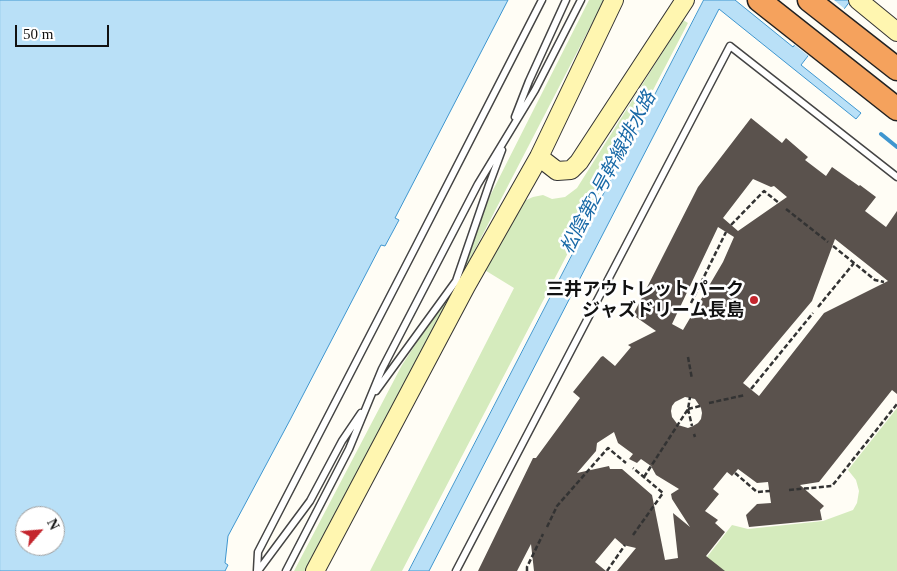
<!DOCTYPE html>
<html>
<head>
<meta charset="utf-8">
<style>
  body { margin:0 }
  #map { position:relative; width:897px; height:571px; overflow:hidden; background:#fffdf5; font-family:"Times New Roman",serif }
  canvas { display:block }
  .north { position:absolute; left:15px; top:506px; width:50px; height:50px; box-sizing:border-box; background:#fff; border:1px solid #a0a0a0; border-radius:50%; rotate:63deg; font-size:14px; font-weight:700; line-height:20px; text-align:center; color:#111 }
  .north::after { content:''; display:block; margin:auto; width:18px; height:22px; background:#c4262e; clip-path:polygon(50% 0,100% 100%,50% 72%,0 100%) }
  .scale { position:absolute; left:15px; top:25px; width:94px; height:22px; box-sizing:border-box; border:2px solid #111; border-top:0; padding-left:6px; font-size:15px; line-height:18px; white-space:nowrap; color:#111; -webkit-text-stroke:4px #fff; paint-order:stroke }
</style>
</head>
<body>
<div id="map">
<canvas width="897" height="571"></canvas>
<div class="north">N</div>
<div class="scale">50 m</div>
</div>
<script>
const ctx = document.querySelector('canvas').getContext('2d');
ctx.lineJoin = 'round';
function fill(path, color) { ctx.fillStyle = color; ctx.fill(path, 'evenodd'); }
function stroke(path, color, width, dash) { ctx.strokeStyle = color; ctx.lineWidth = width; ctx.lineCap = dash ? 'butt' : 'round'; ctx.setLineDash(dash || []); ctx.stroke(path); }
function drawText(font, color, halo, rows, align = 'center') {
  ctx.font = font + ' "Times New Roman","Noto Sans JP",serif'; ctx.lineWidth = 5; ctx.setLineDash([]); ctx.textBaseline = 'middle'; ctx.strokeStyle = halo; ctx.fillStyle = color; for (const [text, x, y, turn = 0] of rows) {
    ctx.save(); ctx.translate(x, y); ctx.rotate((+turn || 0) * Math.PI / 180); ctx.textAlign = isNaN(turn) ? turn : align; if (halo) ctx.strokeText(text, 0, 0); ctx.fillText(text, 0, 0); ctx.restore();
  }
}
const green = new Path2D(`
  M589,0H604L467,265L464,263L490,196Z
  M683,20L688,23L402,571H370L514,288L483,269L524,201L533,197L543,195L552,199L565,197L577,188Z
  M444,301L447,303L308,571H294L402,365Z
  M897,408V571H696L732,525L748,529L823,521L853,510L857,503L859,491L856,480L848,470Z`);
const water = new Path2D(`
  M0,0H508L395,218L399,220L385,246L381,245L290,420L228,536L225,563L228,565L225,571H0ZM25,516H55V546H25Z
  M704,0H735L793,47L829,0H851L801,65L861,113L856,119L719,9L429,571H409Z`);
const pier = new Path2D(`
  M737,0H739L793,43L826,0H834L846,10L810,57Z`);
const stream = new Path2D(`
  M881,134L897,147`);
const building = new Path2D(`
  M751,118L782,143L786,138L808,157L805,160L826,176L832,167L859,186L860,185L876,197L865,211L886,227L897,211V394L892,390L819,482L800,485L824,506L820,510L822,520L749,527L746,515L757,504L771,503L768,482L757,483L738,469L732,476L727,472L713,489L719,494L705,511L718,520L715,523L725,532L706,556L725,571H617L636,548L623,545L615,538L595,562L606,571H534L531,544L517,571H478L533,458H536L580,398L573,392L601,357L603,356L615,366L631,347L628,345L656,331L633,315L698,187ZM753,179L771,187L774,186L787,197L738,231L723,218ZM718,227L734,237L723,262L683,330L672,324ZM835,239L888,281L824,313L759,396L743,383L812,301ZM685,397L695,399L701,408L702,413L701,419L698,423L693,426L688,428L678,425L672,417L671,411L672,406L675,402ZM614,432L618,443L633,454L629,459L637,463L641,459L651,466L656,475L679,489L671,494L672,499L690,527L673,513L678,558L665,560L652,495L622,469H610L609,466L577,473L596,451L597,443Z`);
const path = new Path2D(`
  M786,209L828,242
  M731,225L764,191L779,203
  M833,246L875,280L884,282
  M691,303L726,232
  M818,307L854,263
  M688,357L692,379
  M751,389L813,313
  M709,403L745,395
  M688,409L692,426
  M688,409L700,406
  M694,434L695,437
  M735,473L757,492L770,491
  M644,477L688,409L690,397
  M789,490L832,486L897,404
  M547,527L557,506L608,448L626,463
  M633,535L663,493L633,468
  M527,571V567L543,534
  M607,571L625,545`);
const lane = new Path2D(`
  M515,117L529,81L566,0
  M456,281L489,185L502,150
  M376,391L456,281L464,285
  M257,571L258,552L415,248L542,0
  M258,571L310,501L342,441L361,413
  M286,571L349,449L382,369L478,184L535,90L581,0
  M456,571L730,46L897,177`);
const secondary = new Path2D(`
  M858,0L897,32
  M539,157L557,171L571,170L579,162L685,0
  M315,571L466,286L539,157L614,0`);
const highway = new Path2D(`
  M759,0L897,109
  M809,0L897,69`);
const markers = [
  [754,300,5,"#c4262e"]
];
const poiNames = [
  ["三井アウトレットパーク",744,290],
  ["ジャズドリーム長島",744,311]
];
const waterNames = [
  ["松陰第2号幹線排水路",609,173,-62]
];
fill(green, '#d5ebbd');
fill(water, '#b9e0f7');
stroke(water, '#3f96cf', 1);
fill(pier, '#fffdf5');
stroke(stream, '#3f96cf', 4);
fill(building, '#5a524d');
stroke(lane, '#444', 9);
stroke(secondary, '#333', 20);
stroke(highway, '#222', 25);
stroke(path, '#333', 2.5, [5, 2.5]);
stroke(lane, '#fff', 6);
stroke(secondary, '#fff6b0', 18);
stroke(highway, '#f5a25d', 22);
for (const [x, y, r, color] of markers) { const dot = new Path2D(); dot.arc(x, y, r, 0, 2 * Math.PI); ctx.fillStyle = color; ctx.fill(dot); stroke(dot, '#fff', 2); }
drawText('bold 18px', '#111', '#fff', poiNames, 'right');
drawText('italic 19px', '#1768a6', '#fff', waterNames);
</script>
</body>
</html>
